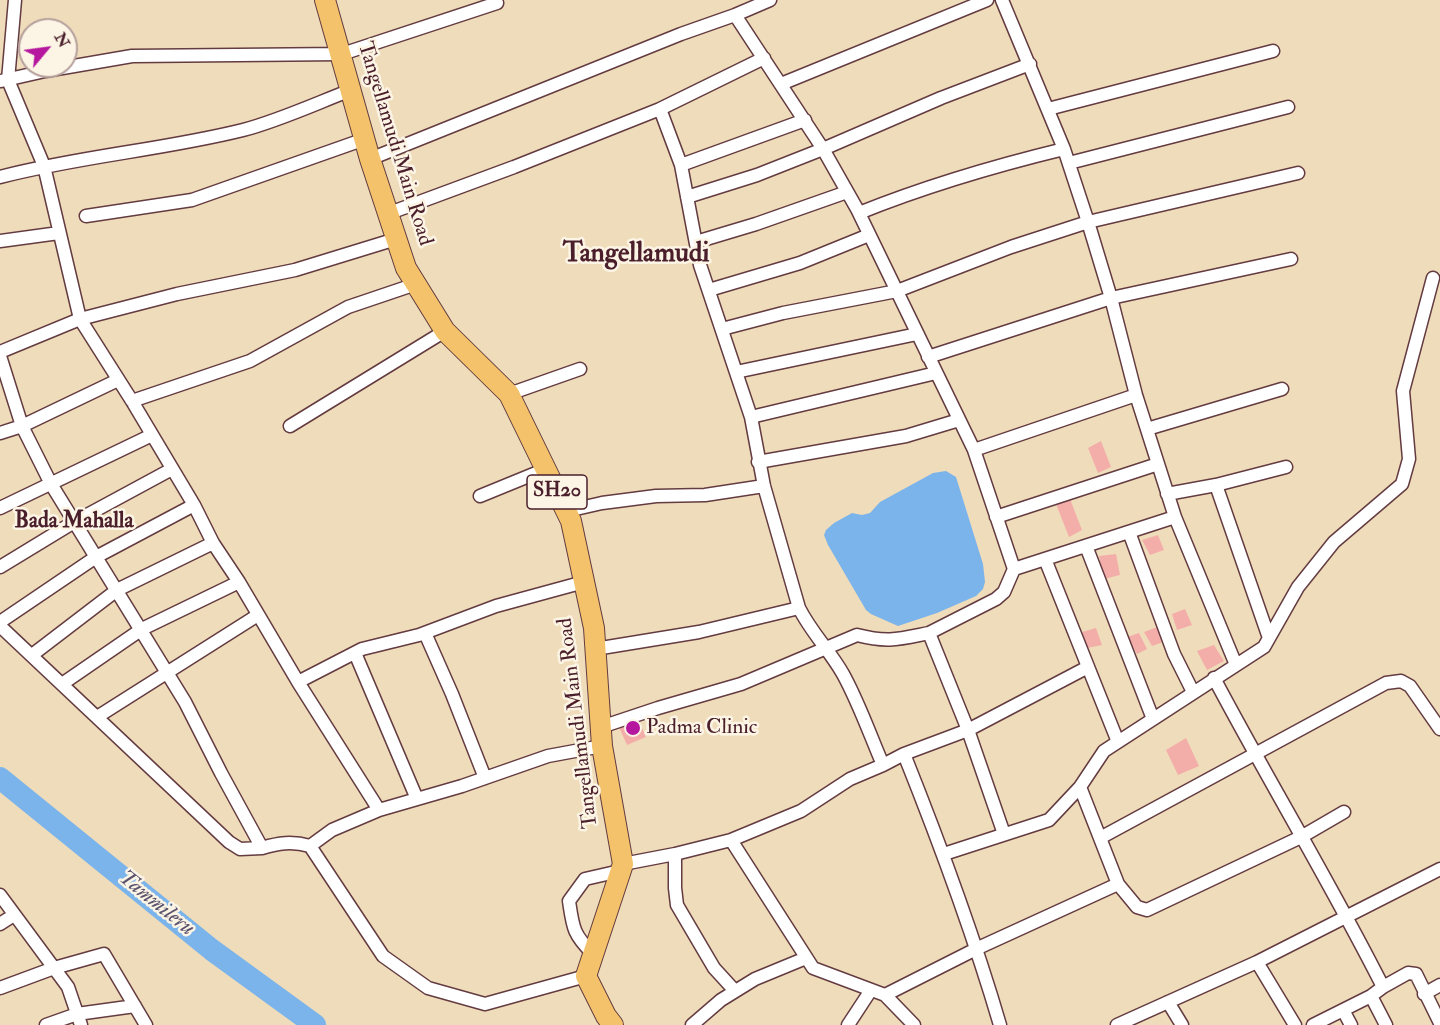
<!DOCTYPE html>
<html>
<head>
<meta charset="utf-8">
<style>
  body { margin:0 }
  #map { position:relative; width:1440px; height:1025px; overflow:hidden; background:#efdcba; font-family:"IM FELL Double Pica",serif }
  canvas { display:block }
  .north { position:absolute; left:18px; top:18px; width:60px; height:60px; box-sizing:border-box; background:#fcf5e5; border:2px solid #b59f9b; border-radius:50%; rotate:61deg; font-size:16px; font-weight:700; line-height:24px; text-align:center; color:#4a1f2b }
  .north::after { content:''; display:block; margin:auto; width:21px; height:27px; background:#b5179e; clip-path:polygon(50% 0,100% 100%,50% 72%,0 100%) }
</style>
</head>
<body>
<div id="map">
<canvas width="1440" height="1025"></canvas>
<div class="north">N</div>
</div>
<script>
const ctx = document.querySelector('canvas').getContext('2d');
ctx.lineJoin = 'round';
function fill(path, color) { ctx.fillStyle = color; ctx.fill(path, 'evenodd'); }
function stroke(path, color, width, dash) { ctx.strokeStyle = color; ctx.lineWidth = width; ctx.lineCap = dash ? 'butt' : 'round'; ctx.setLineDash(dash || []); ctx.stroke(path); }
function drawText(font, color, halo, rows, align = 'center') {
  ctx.font = font + ' "IM FELL Double Pica",serif'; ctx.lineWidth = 5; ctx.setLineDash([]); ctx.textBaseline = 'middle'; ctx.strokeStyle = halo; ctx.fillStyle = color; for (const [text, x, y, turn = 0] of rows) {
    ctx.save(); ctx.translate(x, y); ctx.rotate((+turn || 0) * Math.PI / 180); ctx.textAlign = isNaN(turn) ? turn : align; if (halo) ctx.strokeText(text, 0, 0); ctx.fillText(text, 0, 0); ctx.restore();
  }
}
const water = new Path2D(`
  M946,471L956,477L983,564L985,582L983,589L976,596L937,613L898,626L871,614L866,610L828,545L824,535L826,530L834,523L852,513L862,515L870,513L880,502L933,473Z`);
const river = new Path2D(`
  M0,778L212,950L315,1025`);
const building = new Path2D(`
  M1101,441L1111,467L1098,473L1088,448Z
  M1070,499L1082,530L1069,537L1056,504Z
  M1158,535L1164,550L1150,555L1142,540Z
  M1116,554L1120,575L1104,579L1099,556Z
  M1185,609L1192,625L1177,630L1172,614Z
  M1157,627L1163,642L1152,646L1144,632Z
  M1096,628L1102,645L1087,648L1082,632Z
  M1139,633L1147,649L1137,654L1127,637Z
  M1214,645L1224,661L1207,670L1197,651Z
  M638,719L646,737L627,745L619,727Z
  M1186,738L1199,766L1178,775L1166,750Z`);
const minor = new Path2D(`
  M15,0L8,80L44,166L80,319L132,401L194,505L213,543L239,582L298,682
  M735,15L823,149L857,209L974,450L1136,395
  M764,58L660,109L681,165L700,265L751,417L764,486L799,608C811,632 830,651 843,674C859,703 870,735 883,765L904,754C940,844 973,933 1000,1025
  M1,81L45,71L132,56L342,54L497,3L495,0
  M781,84L987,0
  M1048,109L1273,51
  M370,159L681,34L735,15L770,0
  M1069,163L1288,107
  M681,165L805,120
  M0,177C80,156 163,150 243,130C278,121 317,103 351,90
  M687,197L757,175L823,149L941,98L1030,64
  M859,213C926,186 994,166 1064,149
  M387,214L514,167L660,109
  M86,216L192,200L365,139
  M0,241L59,233
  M696,242L756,224L847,192
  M709,290L800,263L869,235
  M722,329L783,313L897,291L1011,247L1088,222L1298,173
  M0,352L80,319L177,294L295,270L396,239
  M0,356L22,426L51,484L185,702L221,773L262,848C278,843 292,841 310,846L383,956L428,988L485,1004L586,976
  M928,357L1111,298L1291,259
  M736,372L917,334
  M509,394L580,369
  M132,401L250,361L348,307L416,284
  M751,417L936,373
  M290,426L445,331
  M1147,429L1282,389
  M0,433L22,426L118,380
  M974,450L1014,569L1175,517L1136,395L1111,298L1088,222L1064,149L1002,0
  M758,462L906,436L959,420
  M1216,485L1269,638
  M1167,494L1216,485L1286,467
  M480,496L546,469
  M0,508L152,435
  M567,511L602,503L656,496L705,495L764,486
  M996,517L1158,464
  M1175,517L1236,665
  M1129,532L1174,654L1193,692
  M1086,546L1153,719
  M1045,559L1118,742
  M0,567L74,522L172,469
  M0,622L96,557L194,505
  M0,626L229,842L240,849L262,848
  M425,633L452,694L485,778
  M929,633L996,599L1004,592L1014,569
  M595,649L699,632L799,608
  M355,653L417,799
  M32,655L117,590L213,543
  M1214,678C1269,782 1330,882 1383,987
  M62,684L142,629L239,582
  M97,717L258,615
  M601,727L658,708L741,684L857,635C888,643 899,639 929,633L968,730L1088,667
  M904,754L968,730L1004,834
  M379,810L298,682L362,649L419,635L496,606L584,582
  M1100,838L1386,683L1401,681L1410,686L1440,729
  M731,840L801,811L850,779L883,765
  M310,846L332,830L379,810L462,786L548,756L602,746
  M675,854V888L677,905L714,968L735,991
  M944,854L1049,820L1080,787
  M623,864L675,854L731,840L813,968L885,995L914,1025
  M1118,884L1137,907L1147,910L1301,837L1344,812
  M0,895L68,987L81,1025
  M0,924L14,915
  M593,954C573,934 573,928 569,901L585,879L620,871
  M0,988L54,968L104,954L146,1025
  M1424,994L1440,985
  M885,995L978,948L1118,884L1080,787L1104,751L1264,647L1298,587L1334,542L1402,484L1409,459L1403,391L1433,278
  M1371,996L1386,1025
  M1168,1002L1182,1025
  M1343,1010L1351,1025
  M46,1025L77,1014L135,1006
  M692,1025L721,1000L755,979L806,958
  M848,1025L871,990
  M1117,1025L1257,962
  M1295,1025L1257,962L1440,869
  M1313,1025L1371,996L1383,987L1408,973L1416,974L1440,1023`);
const primary = new Path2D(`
  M325,0L370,159L406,268L445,331L509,394L571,521L594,628L602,746L623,864L586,976L606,1016L613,1025`);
const markers = [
  [633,728,8,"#b5179e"]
];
const shields = [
  [557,492,60]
];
const shieldNames = [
  ["SH20",557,492]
];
const streetNames = [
  ["Tangellamudi Main Road",394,144,73],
  ["Tangellamudi Main Road",579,723,-97]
];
const poiNames = [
  ["Padma Clinic",646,728]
];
const neighbourhoodNames = [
  ["Bada Mahalla",74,522]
];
const waterNames = [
  ["Tammileru",156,904,39]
];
const districtNames = [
  ["Tangellamudi",636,255]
];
fill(water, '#7bb4eb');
stroke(river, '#7bb4eb', 22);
fill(building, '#f4aeaa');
stroke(minor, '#633b40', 15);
stroke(primary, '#633b40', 22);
stroke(minor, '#fff', 12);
stroke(primary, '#f3c26a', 20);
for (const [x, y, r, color] of markers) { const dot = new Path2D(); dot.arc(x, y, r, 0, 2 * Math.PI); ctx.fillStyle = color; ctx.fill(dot); stroke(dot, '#fcf5e5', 2); }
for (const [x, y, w] of shields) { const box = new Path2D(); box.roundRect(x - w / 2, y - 17, w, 34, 4.5); ctx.fillStyle = '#fcf5e5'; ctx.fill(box); stroke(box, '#4a1f2b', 1.5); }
drawText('bold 20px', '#4a1f2b', null, shieldNames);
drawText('21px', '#4a1f2b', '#fcf5e5', streetNames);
drawText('21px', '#4a1f2b', '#fcf5e5', poiNames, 'left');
drawText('bold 22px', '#4a1f2b', '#fcf5e5', neighbourhoodNames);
drawText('italic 22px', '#5b536e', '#fcf5e5', waterNames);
drawText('bold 27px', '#4a1f2b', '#fcf5e5', districtNames);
</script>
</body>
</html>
